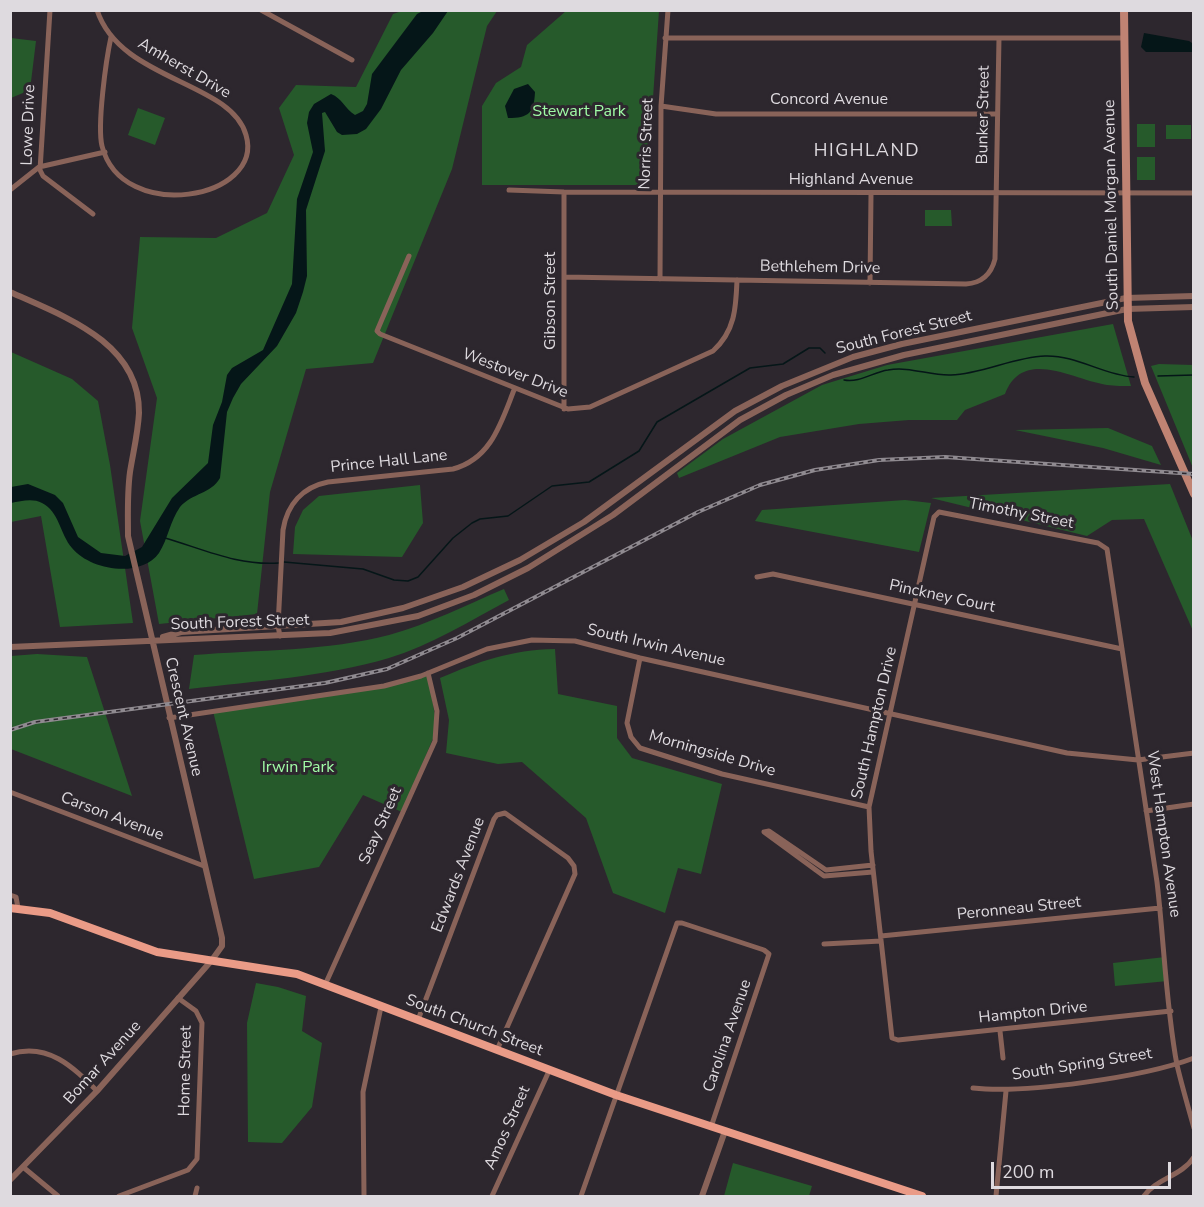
<!DOCTYPE html>
<html>
<head>
<meta charset="utf-8">
<style>
  body { margin:0 }
  #map { position:relative; width:1204px; height:1207px; overflow:hidden; background:#2d272e; font-family:"Nunito Sans",sans-serif }
  canvas { display:block }
  .frame { position:absolute; inset:0; border:12px solid #dedadf; pointer-events:none }
  .scale { position:absolute; left:991px; top:1162px; width:180px; height:27px; box-sizing:border-box; border:3px solid #dedadf; border-top:0; padding-left:8px; font-size:18px; line-height:21px; white-space:nowrap; color:#dedadf; -webkit-text-stroke:4px #2d272e; paint-order:stroke }
</style>
</head>
<body>
<div id="map">
<canvas width="1204" height="1207"></canvas>
<div class="frame"></div>
<div class="scale">200 m</div>
</div>
<script>
const ctx = document.querySelector('canvas').getContext('2d');
ctx.lineJoin = 'round';
function fill(path, color) { ctx.fillStyle = color; ctx.fill(path, 'evenodd'); }
function stroke(path, color, width, dash) { ctx.strokeStyle = color; ctx.lineWidth = width; ctx.lineCap = dash ? 'butt' : 'round'; ctx.setLineDash(dash || []); ctx.stroke(path); }
function drawText(font, color, halo, rows, align = 'center') {
  ctx.font = font + ' "Nunito Sans",sans-serif'; ctx.lineWidth = 6; ctx.setLineDash([]); ctx.textBaseline = 'middle'; ctx.strokeStyle = halo; ctx.fillStyle = color; for (const [text, x, y, turn = 0] of rows) {
    ctx.save(); ctx.translate(x, y); ctx.rotate((+turn || 0) * Math.PI / 180); ctx.textAlign = isNaN(turn) ? turn : align; if (halo) ctx.strokeText(text, 0, 0); ctx.fillText(text, 0, 0); ctx.restore();
  }
}
const green = new Path2D(`
  M402,11H497L487,26L452,169L373,363L306,369L270,492L257,614L159,624L140,521L157,398L132,328L140,237L216,238L267,213L294,155L279,108L296,85L356,87L393,14Z
  M566,11H659L647,185H482V106L496,83L521,67L527,45Z
  M11,38L36,41L30,90L11,98Z
  M138,108L165,118L155,145L128,135Z
  M1137,124H1155V147H1137Z
  M1166,125H1191V139H1166Z
  M1137,157H1155V180H1137Z
  M925,210H951L952,226H925Z
  M1113,324L1131,386C1123,386 1115,386 1107,385C1073,380 1023,347 1005,394L965,410L957,420H909L859,424L780,437L679,478L677,473L723,439L822,385L887,365Z
  M11,352L72,379L98,401L110,465L133,623L60,627L41,516L11,522Z
  M1159,364L1193,365V468L1151,366Z
  M1108,428L1152,446L1161,465L1103,448L1015,430Z
  M1170,484L1193,541V631L1144,519L1112,520L1087,536L931,498Z
  M420,485L423,523L402,557L293,554L295,527L303,510L319,496Z
  M905,500L931,503L919,552L755,521L762,510Z
  M504,589L509,600C470,621 431,645 389,658C324,677 256,681 189,689L194,655C256,650 329,651 389,635C429,624 466,605 504,589Z
  M555,649L558,694L617,706V738L632,758L722,784L701,874L678,868L665,913L613,893L586,818L522,762L498,764L446,753L449,720L440,678C480,661 511,650 555,649Z
  M37,654L87,657L132,796L11,749V656Z
  M428,673L437,729L402,812L363,795L319,867L254,879L213,711L359,690Z
  M1165,957L1168,981L1115,986L1113,963Z
  M256,983L278,987L306,996L302,1031L322,1043L312,1107L282,1143L248,1142L247,1023Z
  M733,1163L812,1186L809,1196H724Z`);
const water = new Path2D(`
  M423,11H448L433,33L401,70L381,109L366,129L357,134L342,135L337,132L325,112L322,113L325,151L306,210L307,276L303,292L296,313L277,346L241,384L233,398L227,412L220,478C211,494 192,493 180,507C170,521 168,539 159,553C140,579 90,570 72,548C60,534 59,511 42,503C33,498 21,501 11,503V487L28,484L55,495L63,503L78,537L101,553L125,556L142,547L172,498L208,463L213,425L222,402L227,375L232,368L263,350L292,284L297,199L313,152L307,123L309,112L314,104L331,94C342,98 345,109 355,115L363,111L367,104L372,74L417,14Z
  M1144,33L1189,41L1192,43V52H1146L1141,47Z
  M528,84L535,92C534,113 529,118 508,118L505,106L514,89Z`);
const stream = new Path2D(`
  M1158,376L1194,375
  M844,380C860,383 873,372 888,370C910,366 930,376 951,375C983,374 1013,357 1045,356C1077,355 1103,375 1134,377
  M165,538C203,549 238,566 279,563
  M284,562L363,569L394,580L408,581L418,577L453,538L472,523L480,519L508,516L552,486L589,482L639,451L657,422L750,368L783,364L809,348H820L825,353`);
const minor = new Path2D(`
  M50,10L40,170L43,176L93,214
  M97,10C120,81 231,81 246,135C265,199 122,225 102,146C97,125 106,60 111,37
  M261,10L352,60
  M665,38H1123
  M661,106L716,114H997
  M10,190L39,167L105,152
  M509,190L564,192L1194,193
  M409,256L377,331L380,334L568,409L590,407L713,351C735,331 736,308 737,280
  M564,277L966,284C981,283 991,275 995,259L999,38
  M660,279L661,106L668,10
  M870,283L871,194
  M564,409V192
  M757,577L773,574L1122,649
  M280,636L278,626L283,530C287,504 303,487 328,482L453,469C491,459 501,423 514,390
  M640,658L627,723L631,737L640,748L722,774L869,807
  M169,718L384,686L421,676L487,649L532,640L575,641L640,658L1067,753L1138,760L1194,753
  M10,792L204,866
  M1146,811L1194,804
  M873,865L826,870L769,831L764,832L824,876L873,872
  M10,895L16,897L18,908
  M881,936L1160,908
  M824,944L881,941
  M325,985L435,741L437,711L428,673
  M1171,1011L898,1040L892,1038L871,851L869,807L934,517L939,512L1098,543L1107,549L1157,882C1164,941 1166,1007 1177,1065C1182,1086 1188,1107 1194,1128
  M418,1020L494,819L497,815L505,813L568,858L574,866L575,874L497,1050
  M1000,1031L1003,1058
  M10,1054C48,1042 73,1067 97,1091
  M973,1088C1025,1094 1144,1077 1194,1058
  M23,1167L58,1196
  M119,1196L188,1170L197,1159L202,1023L196,1011L178,998
  M195,1196L197,1188
  M364,1196L363,1092L381,1007
  M492,1196L549,1071
  M581,1196L677,923H682L764,950L769,954L711,1127
  M996,1196L1006,1091
  M1144,1196C1157,1178 1182,1176 1194,1157`);
const tertiary = new Path2D(`
  M10,292C63,316 140,342 139,413C138,433 133,453 130,472C127,494 128,515 128,536L222,938V946L212,960L97,1091L10,1180
  M163,637L181,632L341,622L403,608L463,587L520,560L584,522L735,411L782,386L853,357L902,344L1126,298L1194,296
  M10,647L330,633L418,616L474,595L528,568L613,515L740,420L786,395L833,375L904,355L1127,309L1194,307
  M702,1196L725,1131`);
const secondary = new Path2D(`
  M1124,10L1128,321L1145,383L1194,494`);
const primary = new Path2D(`
  M10,908L50,913L157,952L297,974L616,1095L922,1196`);
const rail = new Path2D(`
  M10,730L35,722L325,683L387,669L457,638L698,512L760,485L815,470L879,460L945,457L1194,474`);
const streetNames = [
  ["Amherst Drive",184,69,30],
  ["Concord Avenue",829,100],
  ["Bunker Street",984,115,-89],
  ["Lowe Drive",29,125,-88],
  ["Norris Street",647,144,-88],
  ["Highland Avenue",851,180],
  ["South Daniel Morgan Avenue",1112,205,-91],
  ["Bethlehem Drive",820,268,1],
  ["Gibson Street",551,301,-90],
  ["South Forest Street",904,333,-14],
  ["Westover Drive",515,374,21],
  ["Prince Hall Lane",389,462,-6],
  ["Timothy Street",1021,514,11],
  ["Pinckney Court",942,597,12],
  ["South Forest Street",240,623,-2],
  ["South Irwin Avenue",656,646,13],
  ["Crescent Avenue",183,717,77],
  ["South Hampton Drive",875,723,-77],
  ["Morningside Drive",712,754,16],
  ["Carson Avenue",112,817,21],
  ["Seay Street",381,826,-66],
  ["West Hampton Avenue",1163,834,82],
  ["Edwards Avenue",459,875,-69],
  ["Peronneau Street",1019,909,-6],
  ["Hampton Drive",1033,1013,-6],
  ["South Church Street",474,1026,21],
  ["Carolina Avenue",728,1036,-71],
  ["Bomar Avenue",103,1063,-48],
  ["South Spring Street",1082,1065,-9],
  ["Home Street",186,1071,-89],
  ["Amos Street",508,1128,-66]
];
const parkNames = [
  ["Stewart Park",579,112],
  ["Irwin Park",298,768]
];
const neighbourhoodNames = [
  ["HIGHLAND",867,152]
];
fill(green, '#265a2b');
fill(water, '#051618');
stroke(stream, '#051618', 1.5);
stroke(minor, '#896359', 5);
stroke(tertiary, '#896359', 6);
stroke(secondary, '#c08373', 8);
stroke(primary, '#ea9b87', 8);
stroke(rail, '#8f8a90', 4);
stroke(rail, '#2d272e', 1.5, [4.5]);
drawText('16px', '#dedadf', '#2d272e', streetNames);
drawText('16px', '#a0fca6', '#2d272e', parkNames);
ctx.letterSpacing = '1.5px';
drawText('18px', '#dedadf', '#2d272e', neighbourhoodNames);
ctx.letterSpacing = '0px';
</script>
</body>
</html>
